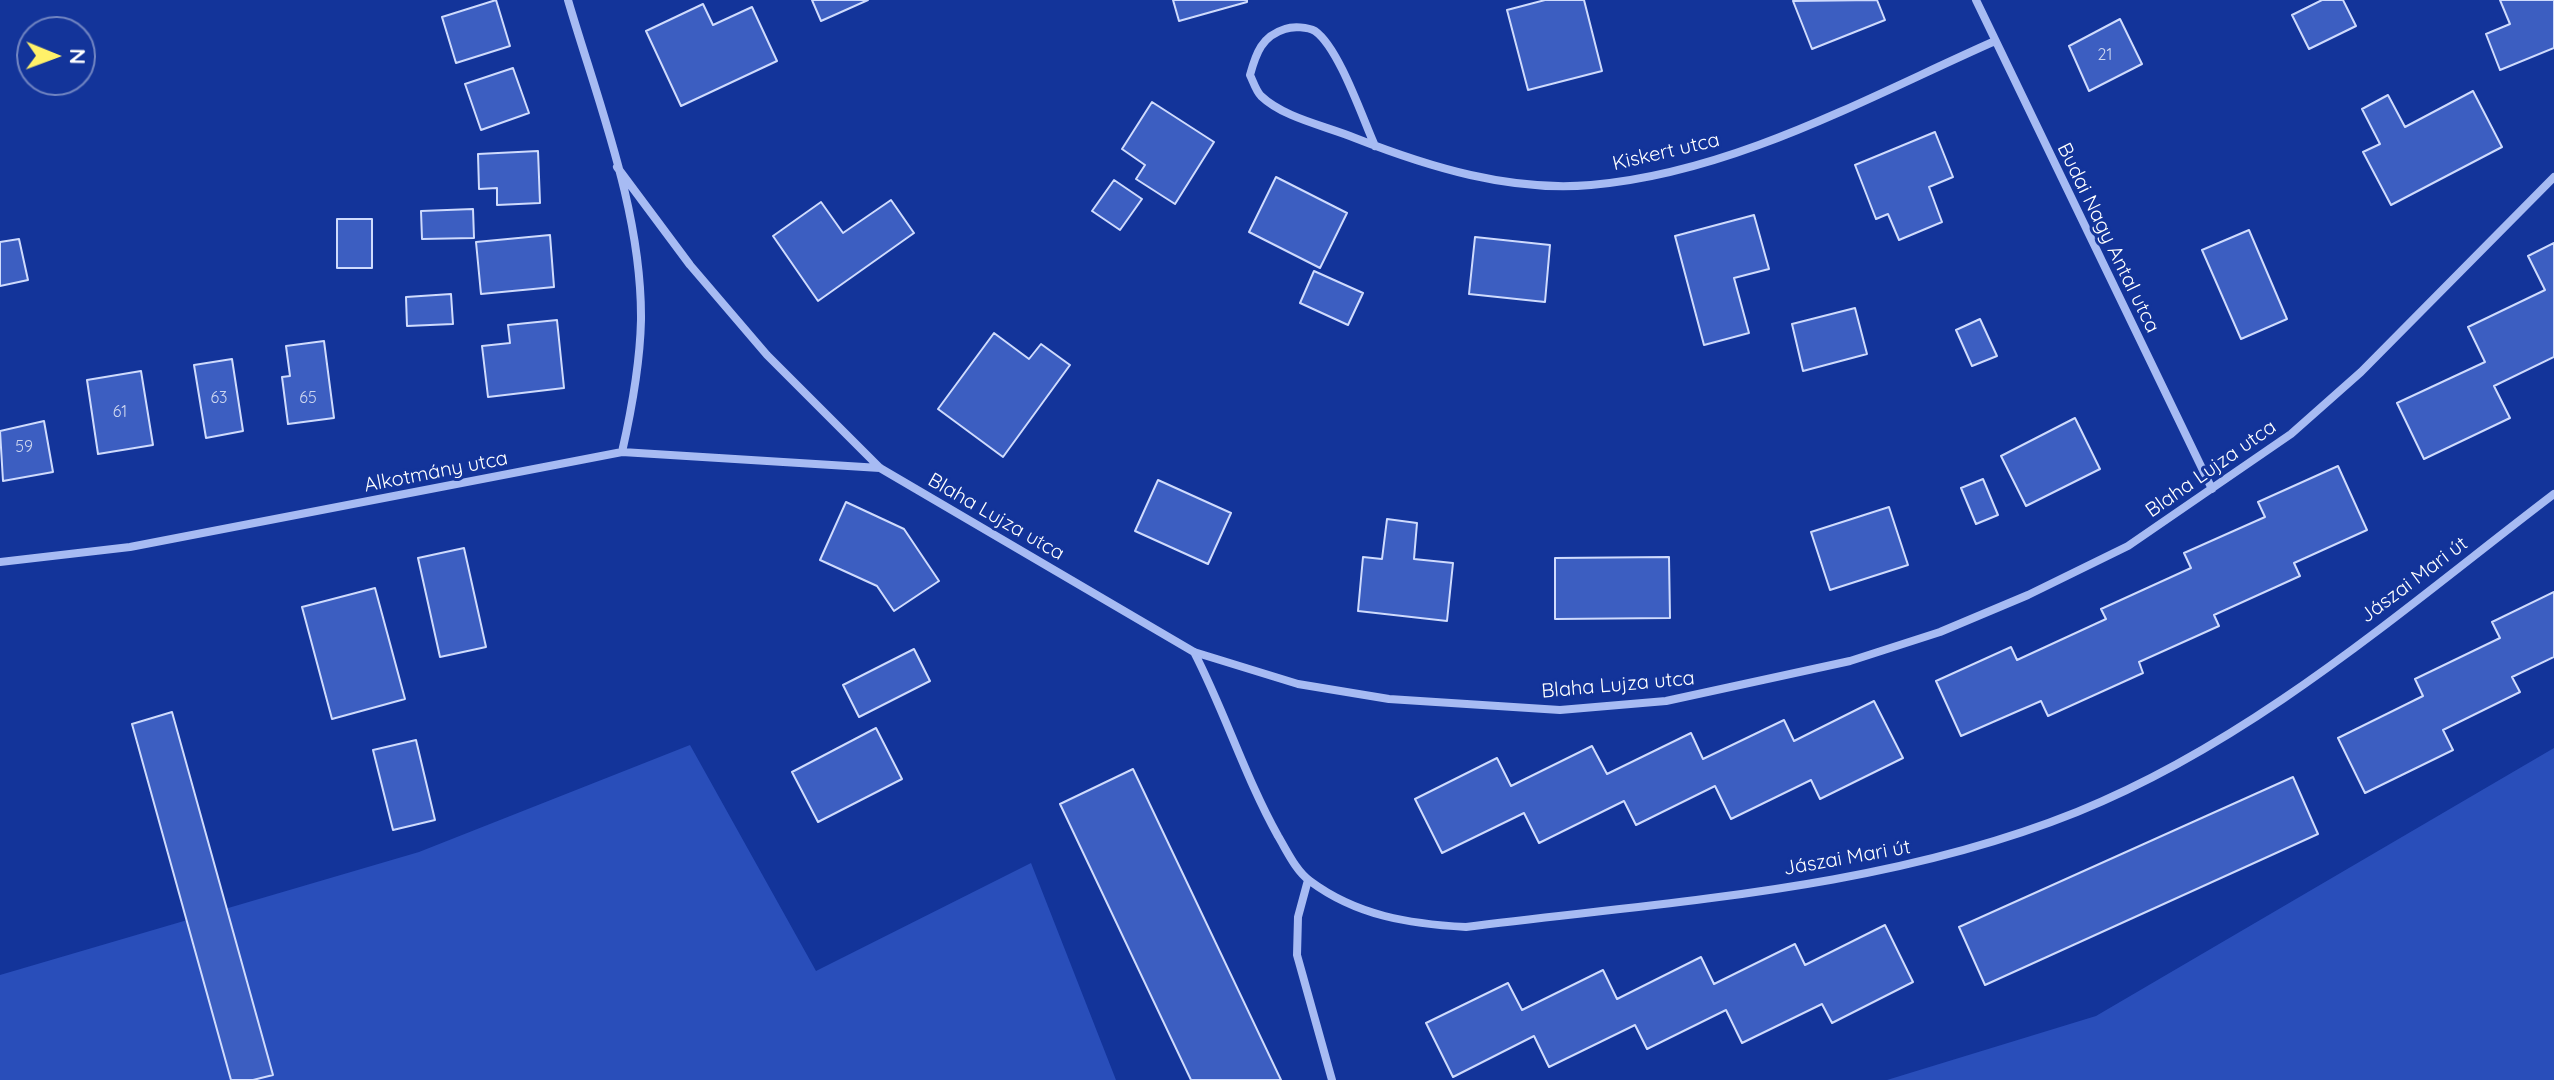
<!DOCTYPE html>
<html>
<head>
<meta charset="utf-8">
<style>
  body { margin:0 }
  #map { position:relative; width:2554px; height:1080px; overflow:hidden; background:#13349a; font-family:Quicksand,sans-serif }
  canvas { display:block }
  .north { position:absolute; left:16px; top:16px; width:80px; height:80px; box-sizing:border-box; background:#13349a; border:2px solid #7185c2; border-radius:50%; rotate:91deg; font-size:22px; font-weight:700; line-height:32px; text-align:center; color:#fff }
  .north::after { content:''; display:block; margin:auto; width:28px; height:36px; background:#fff169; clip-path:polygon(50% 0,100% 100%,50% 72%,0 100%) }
</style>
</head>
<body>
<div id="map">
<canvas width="2554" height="1080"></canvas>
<div class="north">N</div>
</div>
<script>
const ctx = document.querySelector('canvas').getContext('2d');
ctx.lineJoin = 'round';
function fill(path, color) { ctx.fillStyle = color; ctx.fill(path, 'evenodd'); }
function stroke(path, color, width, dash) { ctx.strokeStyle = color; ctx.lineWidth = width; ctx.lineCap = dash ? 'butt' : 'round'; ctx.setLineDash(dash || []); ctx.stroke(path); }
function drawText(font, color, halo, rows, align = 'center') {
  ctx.font = font + ' Quicksand,sans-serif'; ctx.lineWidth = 6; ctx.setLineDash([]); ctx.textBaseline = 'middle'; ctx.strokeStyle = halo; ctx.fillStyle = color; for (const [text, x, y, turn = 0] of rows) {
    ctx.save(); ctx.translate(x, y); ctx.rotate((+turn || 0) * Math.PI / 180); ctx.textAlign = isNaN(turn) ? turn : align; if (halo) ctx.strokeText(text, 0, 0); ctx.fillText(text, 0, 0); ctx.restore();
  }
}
const green = new Path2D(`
  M690,745L816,971L1031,863L1116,1080H0V975L419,852Z
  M2554,748V1080H1887L2096,1016Z`);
const building = new Path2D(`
  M496,0L510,46L456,63L442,17Z
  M812,0H868L821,21Z
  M1173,0H1247V2L1179,21Z
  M1545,0H1584L1602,71L1528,90L1507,10Z
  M1877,0L1885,20L1812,49L1793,1Z
  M2322,0H2343L2356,26L2309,49L2292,15Z
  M2500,0H2554V48L2500,70L2486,34L2510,24Z
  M703,4L713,25L752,7L777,61L681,106L646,31Z
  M2120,19L2142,64L2089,91L2069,46Z
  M513,68L529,113L481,130L465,84Z
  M2473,91L2502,147L2391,205L2363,152L2380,144L2362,109L2388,95L2405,127Z
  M1152,102L1214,142L1175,204L1136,179L1145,165L1122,149Z
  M1935,132L1953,177L1929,187L1942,222L1899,240L1888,214L1876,219L1855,165Z
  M538,151L540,203L497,205V188L479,189L478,154Z
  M1276,177L1347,213L1320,268L1249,232Z
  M1114,180L1142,199L1120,230L1092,211Z
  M891,200L914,233L818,301L773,236L821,202L843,233Z
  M473,209L474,238L422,239L421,211Z
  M1754,215L1769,269L1734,278L1749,333L1704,345L1675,236Z
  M337,219H372V268H337Z
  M2249,230L2287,319L2241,339L2202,250Z
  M550,235L554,287L481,294L476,242Z
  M1475,237L1550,245L1545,302L1469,294Z
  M19,239L28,280L0,286V242Z
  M2554,243V357L2494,386L2510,418L2424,459L2397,403L2485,362L2468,327L2545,290L2528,256Z
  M1314,271L1363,293L1348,325L1300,303Z
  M451,294L453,324L407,326L406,297Z
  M1855,308L1867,354L1803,371L1792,324Z
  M1980,319L1997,356L1972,366L1956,330Z
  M557,320L564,388L488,397L482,346L510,343L508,325Z
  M994,333L1029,359L1041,344L1070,365L1003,457L938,409Z
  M324,341L334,418L288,424L282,377L290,376L286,346Z
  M232,359L243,431L206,438L194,365Z
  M141,371L153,445L98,454L87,380Z
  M2075,418L2100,469L2026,506L2001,456Z
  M44,421L53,472L3,481L0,431Z
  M2338,466L2367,530L2294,563L2300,576L2214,615L2219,626L2139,662L2143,673L2048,716L2041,701L1961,736L1936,681L2011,647L2017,660L2106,619L2101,609L2191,568L2184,553L2265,517L2258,502Z
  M1983,479L1998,515L1976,524L1961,488Z
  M1158,480L1231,513L1208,564L1135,531Z
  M846,502L904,529L939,581L894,611L877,586L820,560Z
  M1889,507L1908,565L1830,590L1811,532Z
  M1387,519L1417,523L1414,559L1453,563L1447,621L1358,611L1363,557L1382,559Z
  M464,548L486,647L440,657L418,558Z
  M1669,557L1670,618L1555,619V558Z
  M375,588L405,699L332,719L302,607Z
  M2554,592V657L2512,677L2520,692L2443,730L2453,750L2365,793L2338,738L2423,696L2415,679L2500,638L2492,622Z
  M914,649L930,681L859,717L843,685Z
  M1874,701L1903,758L1820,799L1811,780L1731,819L1715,786L1636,825L1624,801L1539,843L1524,813L1442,853L1415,799L1497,758L1511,786L1592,746L1607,774L1691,733L1703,759L1784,720L1794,741Z
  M172,712L273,1075L253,1080H231L132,724Z
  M876,728L902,779L818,822L792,772Z
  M416,740L435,820L393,830L373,750Z
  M1133,769L1281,1080H1191L1060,804Z
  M2293,777L2318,834L1985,985L1959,927Z
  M1885,925L1913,982L1832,1023L1822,1004L1742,1043L1726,1010L1647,1049L1635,1025L1549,1067L1534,1036L1453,1077L1426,1023L1508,983L1522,1010L1603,970L1617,999L1701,957L1714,984L1795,944L1805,965Z`);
const minor = new Path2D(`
  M568,0C598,102 642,212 641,320C640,365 632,408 622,452
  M1976,0L2212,489
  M1375,146C1362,117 1339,48 1315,31C1308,27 1293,26 1285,29C1262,36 1256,53 1250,75C1253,81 1256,91 1261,96C1284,118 1326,126 1355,138C1429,167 1510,192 1591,185C1733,173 1866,98 1995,41
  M617,167L690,265L767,355L880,468L1194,652L1298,684L1389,699L1560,710L1666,701L1850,661L1940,632L2028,595L2128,546L2291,434L2361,372L2554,177
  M0,562L130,547L622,452L880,468
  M1194,652C1225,712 1245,777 1278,836C1287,851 1296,871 1310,881C1357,916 1410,924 1466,927C1671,901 1883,890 2077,812C2255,740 2403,609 2554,494
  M1308,880L1298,917L1297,955L1332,1080`);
const numberNames = [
  ["21",2105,55],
  ["63",219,398],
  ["65",308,398],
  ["61",120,412],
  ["59",24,447]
];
const streetNames = [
  ["Kiskert utca",1666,152,-13],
  ["Budai Nagy Antal utca",2108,238,64],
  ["Blaha Lujza utca",2211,469,-35],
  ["Alkotmány utca",436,472,-11],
  ["Blaha Lujza utca",996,517,30],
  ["Jászai Mari út",2414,580,-37],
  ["Blaha Lujza utca",1618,685,-5],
  ["Jászai Mari út",1847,858,-10]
];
fill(green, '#294eba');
fill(building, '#3c5ec1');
stroke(building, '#cfdbfd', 2);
stroke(minor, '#a7bbf3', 8);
drawText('16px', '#ced7f0', null, numberNames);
drawText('20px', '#fff', '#13349a', streetNames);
</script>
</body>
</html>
